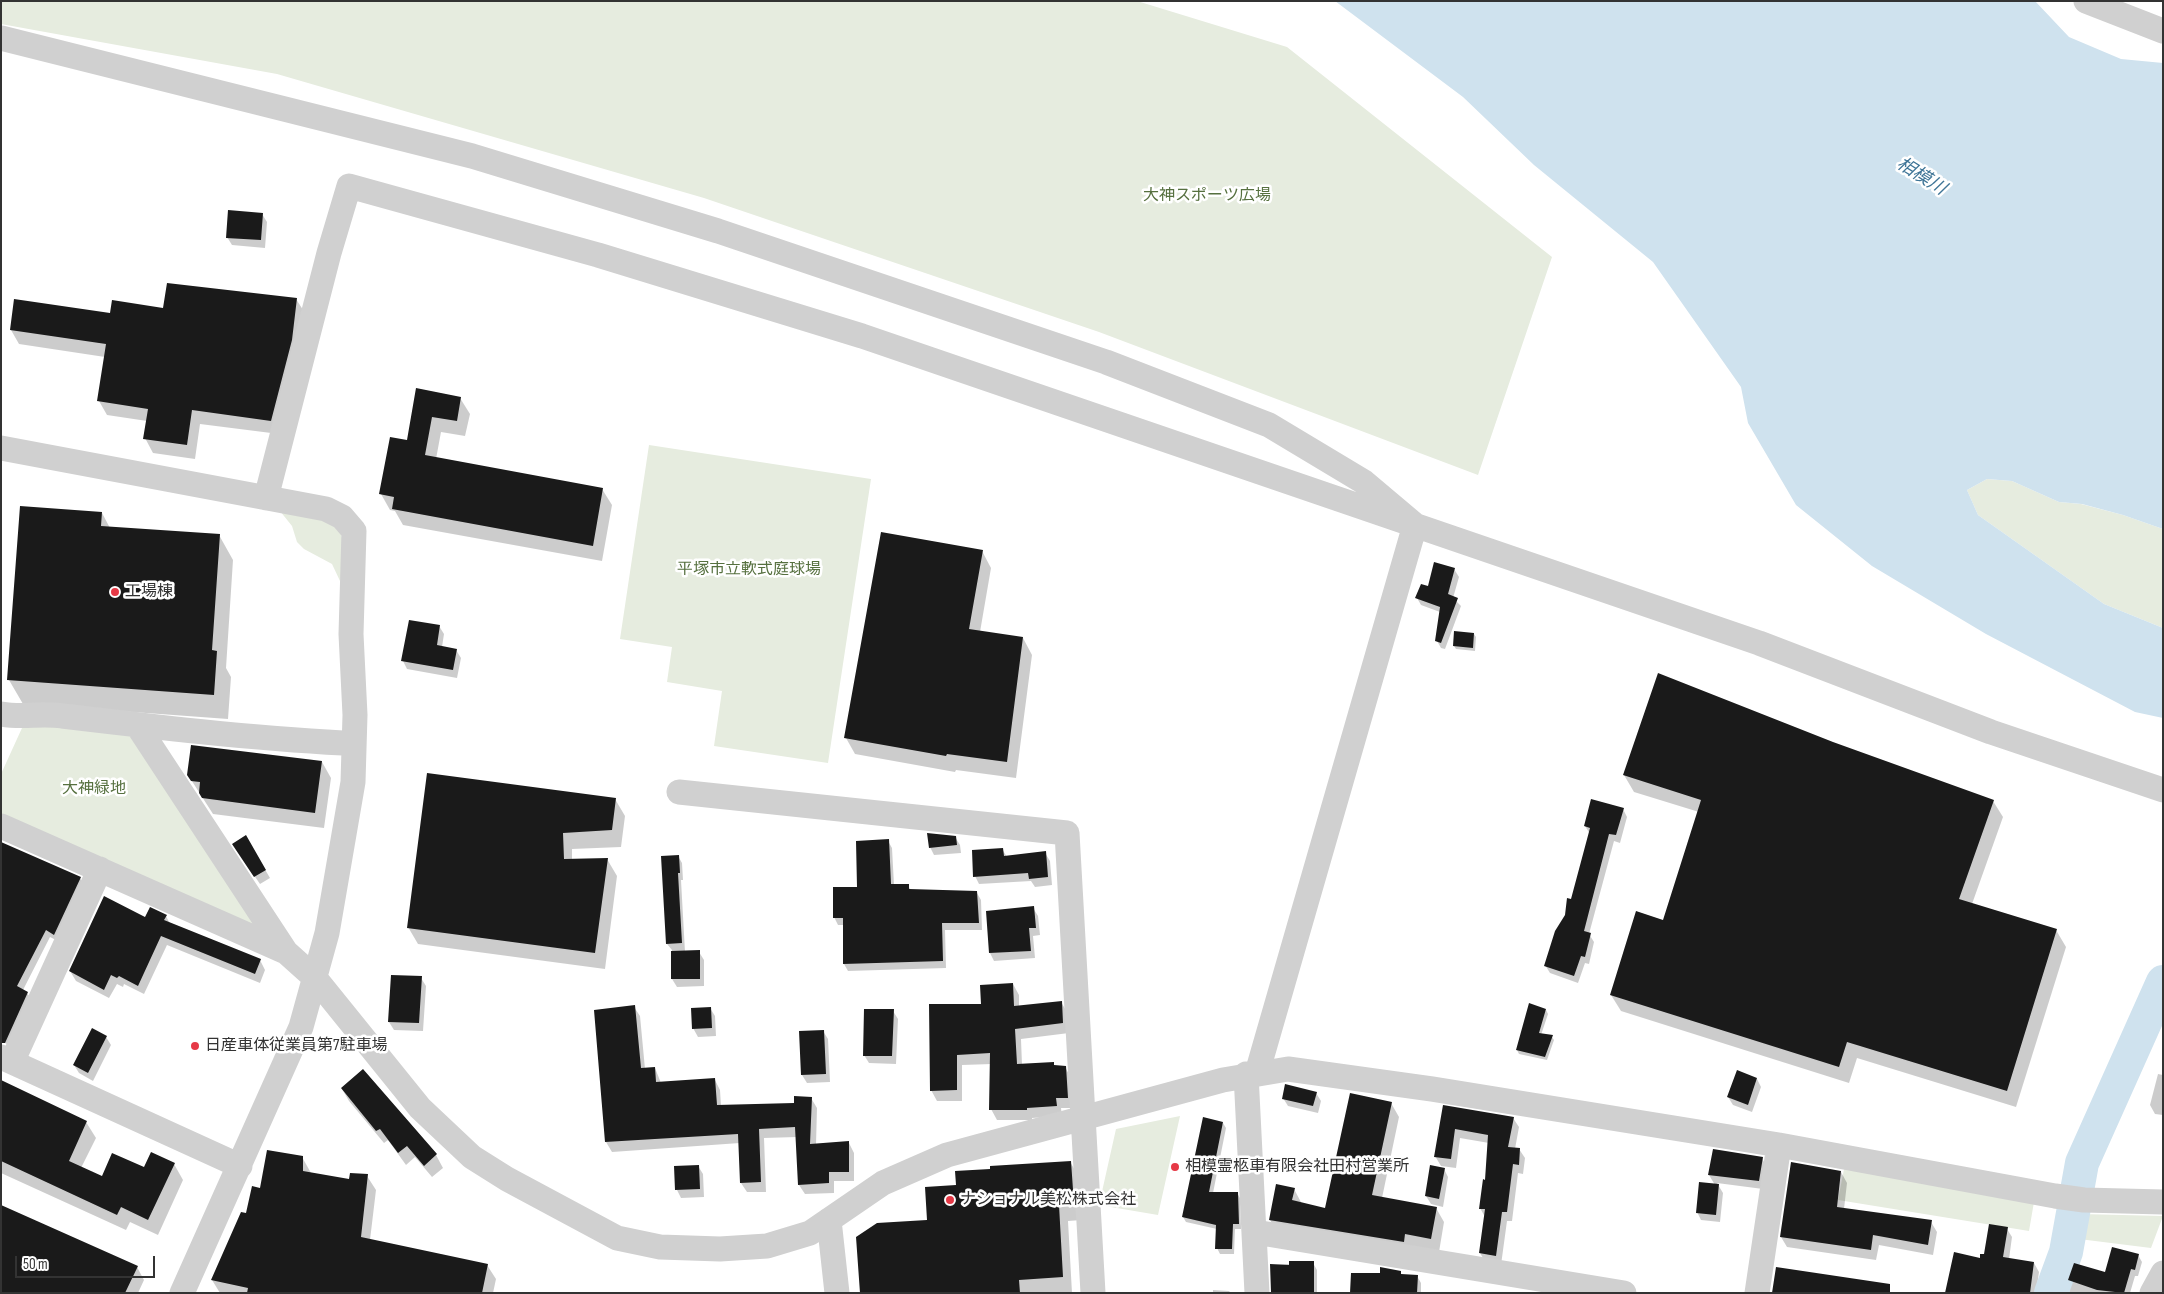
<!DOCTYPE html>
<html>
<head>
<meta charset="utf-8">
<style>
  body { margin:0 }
  #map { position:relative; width:2164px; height:1294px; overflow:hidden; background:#fff; font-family:"Sofia Sans Condensed",sans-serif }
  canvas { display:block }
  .frame { position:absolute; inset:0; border:2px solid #333; pointer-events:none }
  .scale { position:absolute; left:15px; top:1256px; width:140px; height:22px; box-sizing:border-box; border:2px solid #333; border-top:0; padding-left:6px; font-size:15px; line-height:18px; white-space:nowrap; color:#333; -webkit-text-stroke:4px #fff; paint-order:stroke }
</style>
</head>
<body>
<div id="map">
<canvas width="2164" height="1294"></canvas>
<div class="frame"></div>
<div class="scale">50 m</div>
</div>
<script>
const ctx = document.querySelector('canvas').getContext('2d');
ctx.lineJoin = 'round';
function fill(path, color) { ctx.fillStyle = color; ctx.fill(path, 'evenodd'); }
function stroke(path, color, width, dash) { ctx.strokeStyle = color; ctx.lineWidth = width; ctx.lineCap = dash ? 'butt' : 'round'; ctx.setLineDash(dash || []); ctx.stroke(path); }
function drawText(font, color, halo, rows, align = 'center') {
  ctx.font = font + ' "Sofia Sans Condensed","Noto Sans JP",sans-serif'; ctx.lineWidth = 5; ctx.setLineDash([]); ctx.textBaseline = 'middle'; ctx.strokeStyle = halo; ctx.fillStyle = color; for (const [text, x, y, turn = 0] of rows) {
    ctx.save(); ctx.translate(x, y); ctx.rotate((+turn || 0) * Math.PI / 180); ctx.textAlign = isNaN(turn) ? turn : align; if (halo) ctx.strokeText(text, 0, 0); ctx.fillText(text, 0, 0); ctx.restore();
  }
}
const green = new Path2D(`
  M1,1H1137L1287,47L1552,257L1478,475L1099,332L704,198L277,74L1,24Z
  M649,445L871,479L828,763L714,746L722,691L667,682L672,647L620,639Z
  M1987,479L2012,481L2059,502L2081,504L2123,515L2163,529V628L2104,604L1978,515L1967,490Z
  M280,511L318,516L340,528L345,553L340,581L332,564L304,549L297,542L292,526Z
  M37,718L132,732L273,940L1,816V774L22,728Z
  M1180,1116L1158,1215L1099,1205L1116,1129Z
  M1844,1169L2034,1202L2029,1231L1838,1200Z
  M2080,1214L2163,1216L2151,1248L2079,1239Z`);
const water = new Path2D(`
  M1335,1H2035L2069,37L2121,59L2163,63V529L2123,515L2082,504L2059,502L2012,481L1987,479L1967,490L1978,515L2104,604L2163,628V718L2135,712L1986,634L1872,566L1796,505L1748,423L1741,387L1653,262L1534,165L1463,97Z`);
const shadow = new Path2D(`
  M262,214L267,222L265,248L232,245L227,237Z
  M296,299L305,313L279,434L200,424L195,459L153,453L145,438L147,421L107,415L99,401L105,357L19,344L11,330L16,300L111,314Z
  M417,390L460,398L470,414L465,436L441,432L436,459L602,489L612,505L602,561L403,525L395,511L390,510L381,494L408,441Z
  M102,513L110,528L219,535L233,560L226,668L231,677L228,719L23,704L9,680Z
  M982,551L991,568L980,632L1023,638L1032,655L1016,778L956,770L955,772L855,754L846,738Z
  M1454,569L1459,577L1453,598L1461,606L1445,649L1441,648L1437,641L1440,612L1421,605L1417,598Z
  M439,626L444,634L442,647L456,650L461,658L457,678L407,669L403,661Z
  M1474,634L1476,637L1475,651L1456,649L1454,646Z
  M1833,744L1993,801L2003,817L1972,904L2056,930L2066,947L2016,1107L1857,1058L1849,1083L1621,1011L1611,995L1664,921L1699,812L1634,792L1624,775Z
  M322,762L331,778L324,828L213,814L188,775Z
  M615,799L625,816L621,847L572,849V860L607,859L617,876L605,969L418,944L408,927Z
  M1623,809L1627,817L1620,843L1614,841L1589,934L1594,942L1589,964L1585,963L1578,983L1550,973L1545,965L1572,901L1590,834L1585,826Z
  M246,837L270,878L260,884L238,852Z
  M955,837L960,845L961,853L934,855L930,847Z
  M888,841L892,848L894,885L908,886L911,890L977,893L981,900L982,930H945L946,968L848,971L844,964V925H838L834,917L859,888Z
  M1,843L80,878L84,885L58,941L50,937L23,990L27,993L32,1000L11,1046L1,1041Z
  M1002,849L1007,857L1045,853L1050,861L1052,885L1035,887L1031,881L979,884L975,876Z
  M678,856L682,863L683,880H681L685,952H699L704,960V986L677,987L672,979V950L667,944Z
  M1033,908L1038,916L1040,935L1033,936L1035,958L994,961L990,953Z
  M166,916L170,924L260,960L265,970L260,983L167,945L144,994L124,984L123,987L117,984L109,998L76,981L70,971L146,918Z
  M421,978L426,986L423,1031L394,1030L389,1022Z
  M1013,984L1019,995V1007L1061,1002L1067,1012L1069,1033L1021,1039L1022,1065L1053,1063L1055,1067H1065L1071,1078L1073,1108H1061L1062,1116L1032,1118V1120H997L991,1109L992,1064L962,1065V1101H937L931,1090L983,1005Z
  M634,1007L640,1016L645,1069L655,1068L661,1083L715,1080L720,1090L721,1106L795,1104L811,1098L817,1108L816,1145L849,1143L854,1153V1181H834V1193L805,1194L799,1185L797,1137L764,1138L766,1192H747L741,1183L740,1143L612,1152L606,1142L595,1011Z
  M710,1008L715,1016L716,1036L698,1037L693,1028Z
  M1546,1010L1548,1014L1541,1035L1552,1037L1554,1040L1547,1060L1519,1054L1517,1050Z
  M893,1011L898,1019L896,1064L869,1063L864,1055Z
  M823,1031L828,1039L830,1082L807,1083L802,1075Z
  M106,1037L111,1045L93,1081L79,1073L74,1065Z
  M363,1071L436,1155L443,1168L432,1177L415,1157L406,1165L388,1140L384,1143L349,1101L342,1089Z
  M2158,1074L2163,1075V1115L2155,1114L2150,1105Z
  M1757,1079L1761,1087L1752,1112L1733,1105L1728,1097Z
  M1,1082L86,1122L96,1138L81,1168L102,1178L174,1164L183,1180L158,1235L130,1222L126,1230L1,1173Z
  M1316,1093L1321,1101L1318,1113L1288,1106L1283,1098Z
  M1391,1103L1399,1117L1382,1198L1436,1208L1444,1222L1439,1252L1278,1233L1270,1220L1294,1189L1302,1204L1326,1209Z
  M1444,1107L1513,1118L1519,1127L1515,1149H1519L1525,1158L1523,1174L1518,1173L1512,1221H1507L1501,1265L1486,1263L1480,1253L1485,1217L1480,1208L1486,1181L1489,1143L1460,1138L1456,1168L1441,1166L1435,1156Z
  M1223,1123L1226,1128L1213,1193H1237L1240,1198L1241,1229H1235L1234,1254H1220L1217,1248V1229L1186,1222L1183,1217Z
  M302,1157L311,1173L350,1180L367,1176L376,1190L370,1240L487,1265L496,1279L493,1293H220L212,1280L262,1189Z
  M1762,1158L1766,1166L1763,1189L1717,1183L1723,1193L1720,1222L1701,1220L1697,1212L1715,1185L1709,1175Z
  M1070,1162L1080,1178L1082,1220L1068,1221L1072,1293H861L928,1221L957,1186Z
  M698,1166L703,1174L704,1197L681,1198L677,1190Z
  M1444,1169L1448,1177L1443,1207L1431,1204L1426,1196Z
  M1841,1172L1847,1183L1844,1209L1931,1222L1937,1232L1933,1255L1879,1245L1876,1260L1787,1247L1781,1237Z
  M2007,1229L2012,1237L2009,1259L2034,1263L2039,1272L2036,1293H1947L1985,1256Z
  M2138,1255L2142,1262L2138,1276H2135L2130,1293H2069L2071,1284L2069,1280L2106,1274Z
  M1313,1263L1317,1270V1293H1273L1271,1265Z
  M137,1267L144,1280L138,1293H1Z
  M1400,1272L1402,1275L1417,1276L1421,1283V1293H1352L1381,1275Z
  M1213,1290L1229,1291L1231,1293H1213Z`);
const river = new Path2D(`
  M2051,1293L2066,1252L2082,1163L2163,982`);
const building = new Path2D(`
  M228,210L263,213L261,240L226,238Z
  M167,283L297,298L292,340L271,421L192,410L187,445L143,439L148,409L97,401L106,344L10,330L14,299L110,313L112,300L163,308Z
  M416,388L461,397L457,421L432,417L425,455L603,488L593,546L392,509L394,497L379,494L390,437L407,440Z
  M20,506L102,512L101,526L220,534L212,650L217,651L214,695L7,680Z
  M881,532L983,550L969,629L1023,637L1007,762L947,754L946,756L844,738Z
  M1434,562L1455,568L1448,594L1458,598L1441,643L1435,641L1440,607L1415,598L1421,584L1428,586Z
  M409,620L440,625L437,645L457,649L453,670L401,661Z
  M1454,631L1474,633L1473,648L1453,646Z
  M1658,673L1833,742L1994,800L1959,899L2057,929L2007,1091L1847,1042L1839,1067L1610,995L1636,911L1663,920L1701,800L1623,775Z
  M191,745L322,761L315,813L202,798L199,793L200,782L191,781L187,775Z
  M427,773L616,798L612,830L563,833L564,859L608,858L595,953L407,928Z
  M1591,799L1624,808L1616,835L1609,834L1584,931L1591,933L1585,957L1581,956L1574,976L1544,966L1555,931L1565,915L1567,898L1571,899L1590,828L1584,826Z
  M927,833L956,836L957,845L929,848Z
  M246,835L266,870L254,877L232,844Z
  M889,839L891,884H909V889L977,891L979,923H942L943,961L843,964V918H833V887H857L856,841Z
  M1,842L81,877L54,935L46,930L17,986L28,992L5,1043H1Z
  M1003,848L1004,856L1046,851L1048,877L1029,879L1028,873L973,877L972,850Z
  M679,855L680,873H678L682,943L666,944L661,856Z
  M104,896L145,917L150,907L167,915L164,920L261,959L255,974L161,936L138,986L119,976L117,978L111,975L104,990L69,971Z
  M1034,906L1036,928H1029L1031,951L989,953L986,911Z
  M700,950V979H671V951Z
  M391,975L422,976L419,1023L388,1022Z
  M1013,983L1014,1006L1062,1001L1063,1023L1015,1029L1017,1064L1054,1062V1065L1066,1066L1068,1098H1056L1057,1106L1027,1108V1110H989L990,1053L957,1055V1090L930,1091L929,1004H981L980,985Z
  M1529,1003L1546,1009L1539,1033L1553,1035L1545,1057L1516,1050Z
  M635,1005L641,1068L655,1067L656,1082L715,1078L717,1105L794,1103V1096L812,1097L810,1144L849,1141V1172H829V1183L798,1185L795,1127L759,1129L761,1182L740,1183L738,1134L605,1142L594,1010Z
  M711,1007L712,1028L692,1029L691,1008Z
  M864,1009H894L892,1056H863Z
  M92,1028L107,1036L88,1073L73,1065Z
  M824,1030L826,1074L801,1075L799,1031Z
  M363,1069L437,1154L424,1166L407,1146L398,1153L380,1129L376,1131L341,1088Z
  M1737,1070L1757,1078L1748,1105L1727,1097Z
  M1,1080L87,1121L69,1161L102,1176L112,1153L144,1167L151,1152L175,1163L148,1220L121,1207L117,1215L1,1161Z
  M1285,1084L1317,1092L1313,1106L1282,1099Z
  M1350,1093L1392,1102L1372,1195L1437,1207L1431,1239L1405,1234L1404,1242L1269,1220L1276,1184L1295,1188L1292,1200L1325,1208Z
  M1443,1105L1514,1117L1508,1147L1520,1148L1519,1165L1513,1164L1507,1212H1502L1496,1256L1479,1253L1485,1209H1479L1483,1179L1485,1180L1488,1135L1455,1129L1451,1159L1434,1157Z
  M1203,1117L1223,1122L1209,1192H1238L1239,1224H1233L1232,1249H1215L1216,1225L1182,1217Z
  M1713,1149L1763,1157L1759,1181L1708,1175Z
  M267,1150L303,1156V1171L349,1179L350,1173L368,1174L361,1237L488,1264L482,1293H247L248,1288L211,1280L241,1212L246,1213L252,1186L260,1188Z
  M1071,1161L1074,1204L1059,1205L1063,1277L1019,1280L1020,1293H860L856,1237L877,1223L927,1220L925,1187L956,1185L955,1171L990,1169V1166Z
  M1791,1162L1841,1171L1837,1207L1932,1220L1928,1245L1873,1235L1871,1250L1780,1237Z
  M699,1165L700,1189L675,1190L674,1166Z
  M1430,1165L1445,1168L1439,1199L1425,1196Z
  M1699,1182L1719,1184L1716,1215L1696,1213Z
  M1,1205L138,1266L125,1293H1Z
  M1989,1224L2008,1227L2003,1257L2034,1262L2030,1293H1945L1954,1252L1980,1258V1254H1984Z
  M2112,1247L2139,1254L2135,1270L2131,1269L2124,1293L2097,1290L2068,1280L2074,1263L2105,1272Z
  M1289,1261H1314V1293L1271,1292L1270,1264L1289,1265Z
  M1380,1267L1401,1271V1274L1418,1275L1417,1293H1350L1351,1273H1380Z
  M1776,1267L1890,1284V1293H1772Z`);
const minor = new Path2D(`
  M2086,1L2163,31
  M1,38L472,156L718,231L1106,362L1269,425L1364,482L1415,525L1257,1073
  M1,448L326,509L342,517L354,531L351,634L355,715L353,782L327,933L301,1027L182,1293
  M266,498L329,253L349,186L598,255L862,336L1759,643L1991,732L2163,790
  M1,714C22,718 41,713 62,716C155,727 249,738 343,743
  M137,725L286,952
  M679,792L1067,833L1093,1293
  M1,826L286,952L315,978L420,1108L472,1157L507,1179L617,1238L660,1247L720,1249L767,1246L810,1233L883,1183L947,1155L1223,1080L1288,1069L1432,1089L1779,1145L2055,1196L2084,1200L2163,1202
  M1,1057L240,1166
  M12,1062L100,869
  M1246,1074L1257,1293
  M829,1220L837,1293
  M1255,1232L1624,1293
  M1757,1293L1779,1145
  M2152,1293L2163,1273`);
const markers = [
  [115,592,5,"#e63946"],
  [195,1046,5,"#e63946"],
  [1175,1167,5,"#e63946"],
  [950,1200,5,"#e63946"]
];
const parkNames = [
  ["大神スポーツ広場",1207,196],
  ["平塚市立軟式庭球場",749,570],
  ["大神緑地",94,789]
];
const poiNames = [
  ["工場棟",125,592],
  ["日産車体従業員第7駐車場",205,1046],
  ["相模霊柩車有限会社田村営業所",1185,1167],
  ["ナショナル美松株式会社",960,1200]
];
const waterNames = [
  ["相模川",1921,177,32]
];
fill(green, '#e6ecdf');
fill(water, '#cfe2ee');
fill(shadow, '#0003');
stroke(river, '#cfe2ee', 34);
fill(building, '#1a1a1a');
stroke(minor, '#d0d0d0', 25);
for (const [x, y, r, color] of markers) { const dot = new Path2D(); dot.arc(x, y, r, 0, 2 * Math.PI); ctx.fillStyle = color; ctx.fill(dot); stroke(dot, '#fff', 2); }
drawText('16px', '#56703f', '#fff', parkNames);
drawText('16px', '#333', '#fff', poiNames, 'left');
drawText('italic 18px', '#3f7597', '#fff', waterNames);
</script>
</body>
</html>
